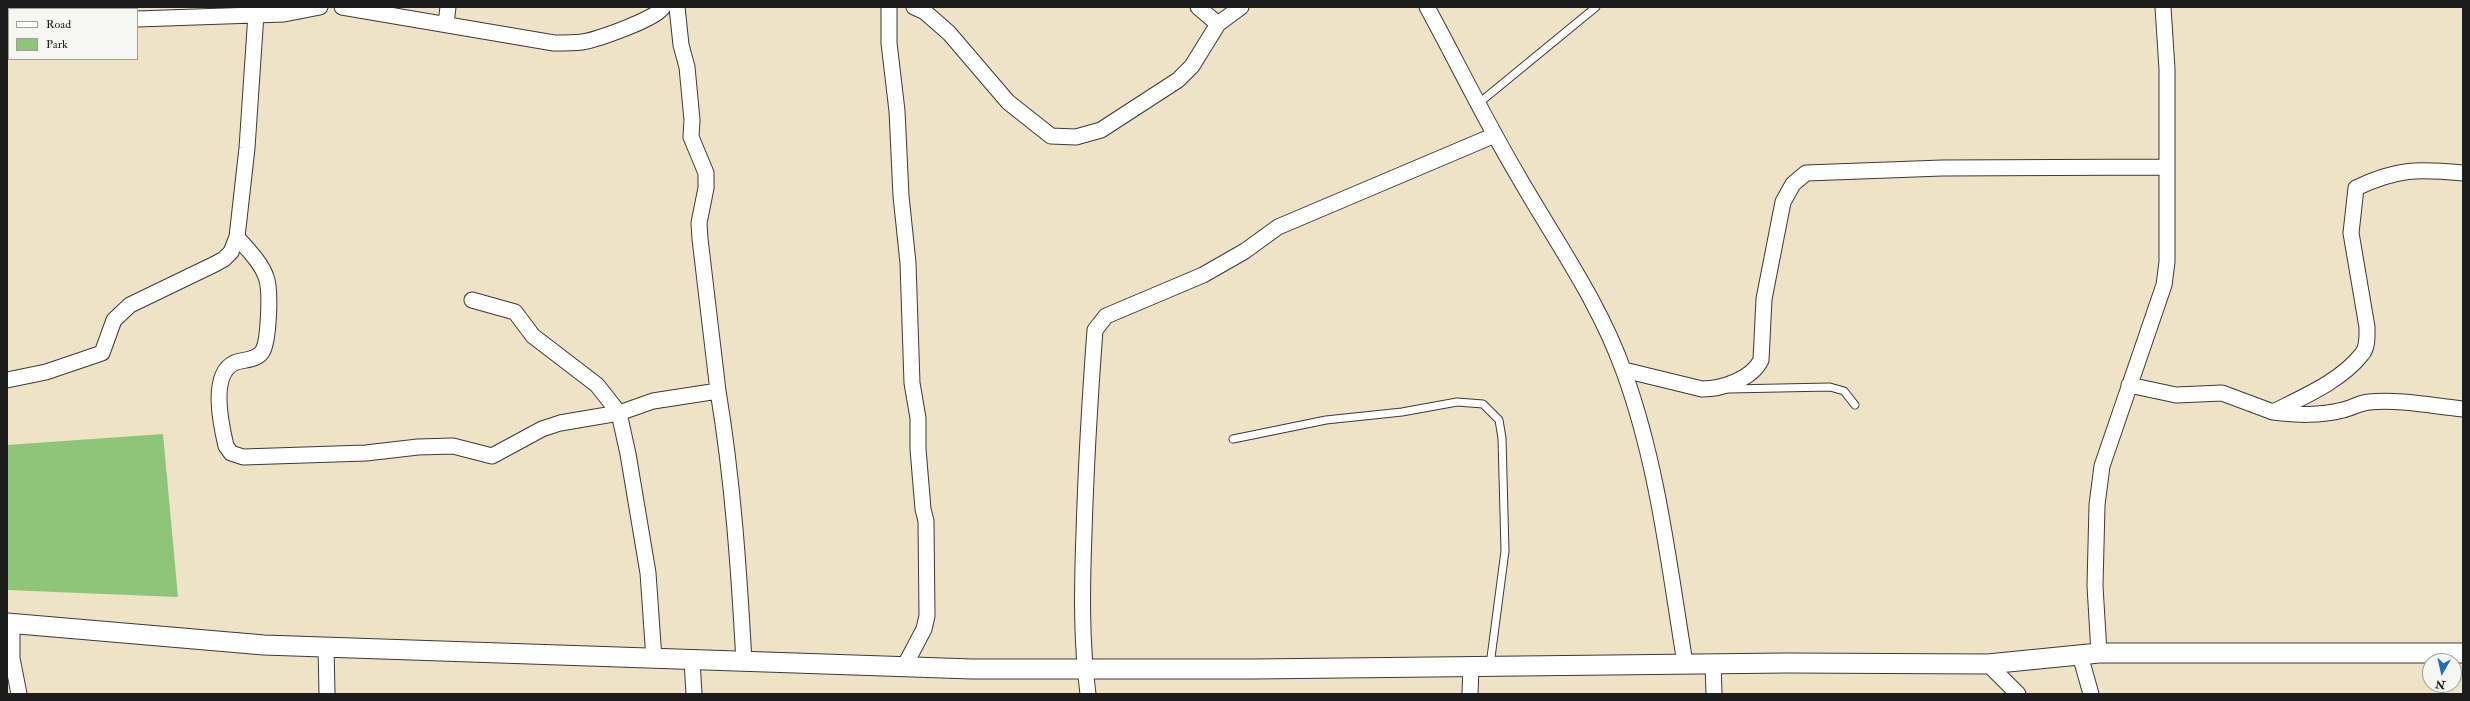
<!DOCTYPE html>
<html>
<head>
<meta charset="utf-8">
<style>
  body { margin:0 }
  #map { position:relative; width:2470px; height:701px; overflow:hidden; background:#eee3c7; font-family:"IM FELL Double Pica",serif }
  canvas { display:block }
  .frame { position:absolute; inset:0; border:8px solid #1c1c1c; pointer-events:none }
  .legend { position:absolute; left:8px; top:8px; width:130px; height:52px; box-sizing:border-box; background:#f6f6f2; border:1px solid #9f9f9c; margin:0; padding:5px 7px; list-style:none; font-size:12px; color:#1c1c1c }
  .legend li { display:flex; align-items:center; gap:8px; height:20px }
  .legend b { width:20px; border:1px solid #9f9f9c }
  .north { position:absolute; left:2422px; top:653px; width:40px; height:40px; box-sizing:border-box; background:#f6f6f2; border:1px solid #9f9f9c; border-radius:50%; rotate:188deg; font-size:11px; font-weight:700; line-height:16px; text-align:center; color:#1c1c1c }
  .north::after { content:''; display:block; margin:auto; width:14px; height:18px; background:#1f6fb2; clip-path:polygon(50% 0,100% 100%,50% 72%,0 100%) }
</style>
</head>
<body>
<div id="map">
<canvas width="2470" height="701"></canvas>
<div class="frame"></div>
<ul class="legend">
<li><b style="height:5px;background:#fff"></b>Road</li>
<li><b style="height:11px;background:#8ec578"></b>Park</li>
</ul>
<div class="north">N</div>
</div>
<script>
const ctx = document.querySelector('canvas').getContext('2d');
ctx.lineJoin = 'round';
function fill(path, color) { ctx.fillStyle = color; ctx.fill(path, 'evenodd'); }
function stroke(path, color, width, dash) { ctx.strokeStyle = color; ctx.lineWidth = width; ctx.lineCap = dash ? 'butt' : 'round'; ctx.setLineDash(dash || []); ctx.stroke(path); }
const green = new Path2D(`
  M163,434L178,597L7,590V445Z`);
const service = new Path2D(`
  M1479,103L1596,7
  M1729,389L1830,387L1844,391L1855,405
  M1233,439L1326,420L1402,412L1457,402L1483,404L1499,420L1502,438L1505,551L1490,665`);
const minor = new Path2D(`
  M342,7L554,43C564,43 573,43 582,42C596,40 659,18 663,7
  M889,7V43L897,111L901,196L908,263L912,383L918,418V449L923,509L926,521L927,616L924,629L904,667
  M914,7L925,12L949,33L1008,102L1051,136L1076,137L1101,130L1178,80L1192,66L1218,24L1241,7
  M1198,7L1218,24
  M1427,7C1457,62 1485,120 1517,174C1554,239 1599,301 1624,372C1658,465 1669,566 1685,663
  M137,19L284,14L320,7
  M7,20H9
  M446,24L448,7
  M237,237C247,249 261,262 266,277C271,289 269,342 262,352C256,361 243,359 234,363C210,375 221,425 226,446L231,453L243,457L366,453L418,447L453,446L492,456L542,429L560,423L619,413L653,401L718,391L700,239L699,223L706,188V173L691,137L692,120L687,67L681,45L677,7
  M472,300L515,312L533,336L597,385L619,413L628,454L648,573L654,659
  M1624,370L1702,389C1722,389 1752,379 1761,360L1764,299L1783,202L1793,184L1806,173L1942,168L2167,167
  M7,380L46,372L102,353L114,320L130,305L215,264L224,259L231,252L237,237L247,148L256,14
  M2129,385L2176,395L2222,393L2273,412C2303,397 2341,381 2362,354C2368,347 2367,336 2367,327L2351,233L2356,188C2398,168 2418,169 2463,173
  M718,391C733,481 739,571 744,662
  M2273,412C2298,415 2319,416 2343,410C2352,408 2359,403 2369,402C2399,399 2433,406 2463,409
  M12,624V658L19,694
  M326,647L327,694
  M2099,653L2095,586L2097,505L2102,466L2164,285L2167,262V69L2163,7
  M2080,655L2091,694
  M692,660L694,694
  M1713,663L1714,694
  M1988,664L2018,694
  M1088,694C1081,641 1082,586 1084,533C1086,465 1090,397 1095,330L1106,316L1203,275L1245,251L1278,227L1495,135
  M1470,694L1471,667`);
const tertiary = new Path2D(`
  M7,623L264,645L972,669H1254L1787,663L1988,664L2099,653H2463`);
fill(green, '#8ec578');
stroke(service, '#3c3a36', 9);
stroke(minor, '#3c3a36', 17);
stroke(tertiary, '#3c3a36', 21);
stroke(service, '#fff', 7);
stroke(minor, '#fff', 15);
stroke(tertiary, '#fff', 19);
</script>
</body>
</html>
